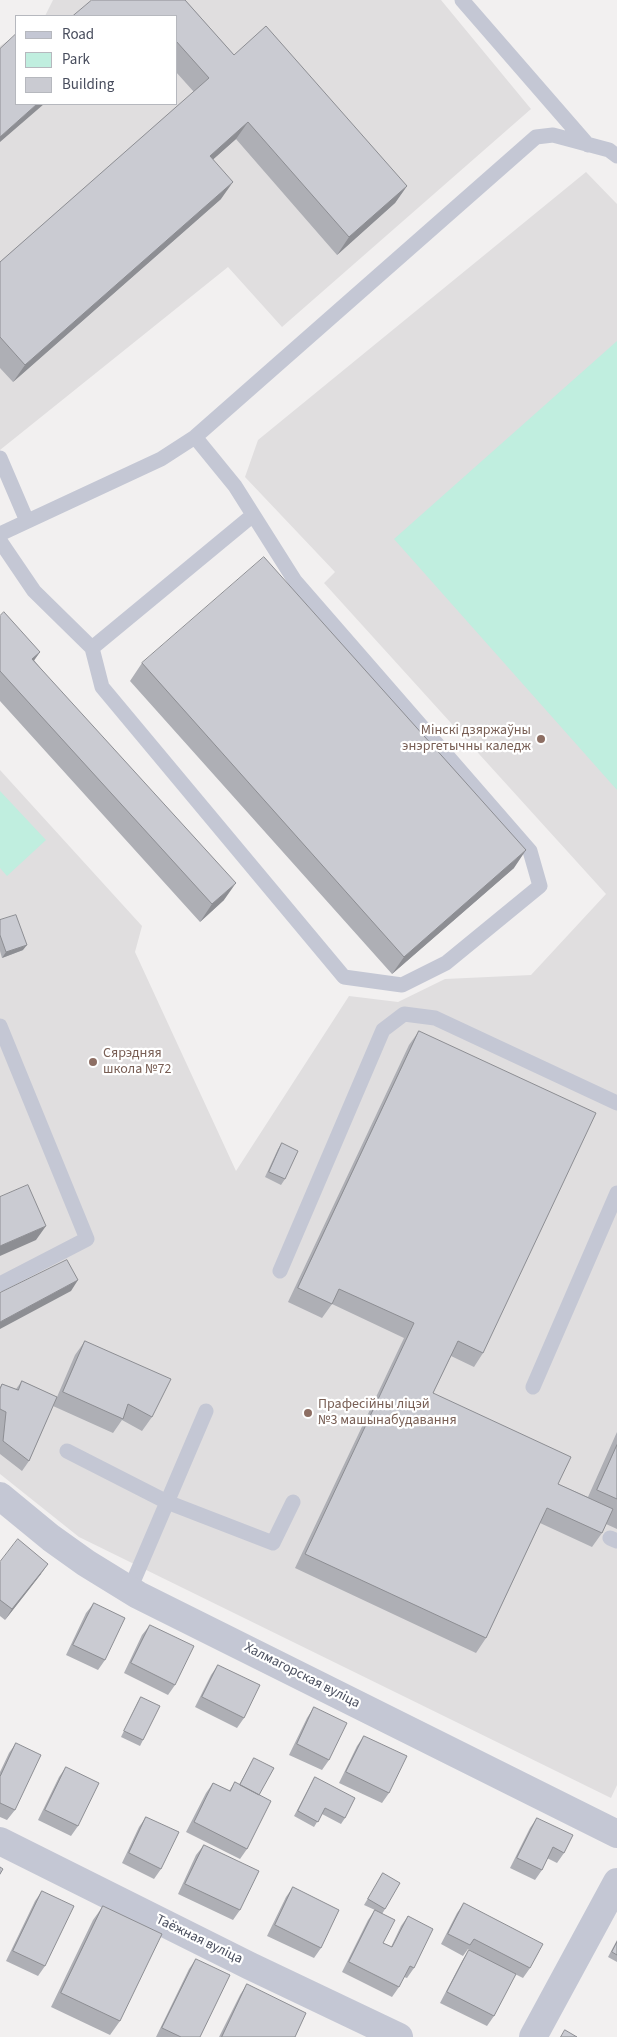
<!DOCTYPE html>
<html>
<head>
<meta charset="utf-8">
<style>
  body { margin:0 }
  #map { position:relative; width:617px; height:2037px; overflow:hidden; background:#f2f0f0; font-family:"Source Sans 3",sans-serif }
  canvas { display:block }
  .legend { position:absolute; left:15px; top:15px; width:162px; height:90px; box-sizing:border-box; background:#fff; border:1px solid #b6b8be; margin:0; padding:6px 9px; list-style:none; font-size:15px; color:#484d5d }
  .legend li { display:flex; align-items:center; gap:10px; height:25px }
  .legend b { width:25px; border:1px solid #b6b8be }
</style>
</head>
<body>
<div id="map">
<canvas width="617" height="2037"></canvas>
<ul class="legend">
<li><b style="height:6px;background:#c4c7d4"></b>Road</li>
<li><b style="height:14px;background:#c0eedf"></b>Park</li>
<li><b style="height:14px;background:#cacbd2"></b>Building</li>
</ul>
</div>
<script>
const ctx = document.querySelector('canvas').getContext('2d');
ctx.lineJoin = 'round';
function fill(path, color) { ctx.fillStyle = color; ctx.fill(path, 'evenodd'); }
function stroke(path, color, width, dash) { ctx.strokeStyle = color; ctx.lineWidth = width; ctx.lineCap = dash ? 'butt' : 'round'; ctx.setLineDash(dash || []); ctx.stroke(path); }
function drawText(font, color, halo, rows, align = 'center') {
  ctx.font = font + ' "Source Sans 3",sans-serif'; ctx.lineWidth = 4.5; ctx.setLineDash([]); ctx.textBaseline = 'middle'; ctx.strokeStyle = halo; ctx.fillStyle = color; for (const [text, x, y, turn = 0] of rows) {
    ctx.save(); ctx.translate(x, y); ctx.rotate((+turn || 0) * Math.PI / 180); ctx.textAlign = isNaN(turn) ? turn : align; if (halo) ctx.strokeText(text, 0, 0); ctx.fillText(text, 0, 0); ctx.restore();
  }
}
const education = new Path2D(`
  M53,0H441L531,109L282,327L228,267L0,450V46L16,35V104H176V16H45Z
  M586,172L617,204V1785L611,1798L79,1537L0,1474V770L142,926L135,952L236,1171L349,996L398,1002L445,979L531,975L606,894L324,583L335,572L245,477L258,440Z`);
const green = new Path2D(`
  M617,341V790L394,539Z
  M0,791L46,840L7,876L0,868Z`);
const lane = new Path2D(`
  M462,0L588,145
  M195,437L235,486L295,581L530,851L540,886L446,963L402,985L344,977L102,687L92,648L253,515
  M0,458L27,521
  M0,534L161,459L195,437L536,137L553,135L609,150L617,156
  M0,541L34,591L92,648
  M0,1026L87,1239L0,1284
  M280,1271L383,1030L404,1014L435,1018L617,1103
  M533,1387L617,1193
  M67,1451L167,1502L273,1543L293,1502
  M610,1538L617,1541
  M130,1589L206,1411`);
const street = new Path2D(`
  M0,1496L51,1538L86,1563L138,1595L617,1834
  M0,1841L250,1966L399,2037
  M533,2037L617,1882`);
const wall = new Path2D(`
  M185,0L234,55L407,186L395,203L337,255L236,139L213,159L221,199L13,382L0,368V262L194,92L176,72V16Z
  M0,616L40,652L34,660L224,900L200,922L0,701Z
  M142,663L514,868L392,974L130,681Z
  M0,920L23,950L2,958L0,951Z
  M419,1031L483,1353L474,1367L451,1356L433,1393L558,1484L588,1497L617,1432V1529L606,1524L602,1533L592,1547L540,1523L486,1638L476,1653L295,1568L404,1338L332,1304L322,1318L288,1302L409,1045Z
  M282,1143L285,1179L281,1185L265,1177L278,1149Z
  M85,1341L152,1417L142,1431L122,1420L113,1433L53,1406L29,1461L22,1471L0,1454V1387L2,1384L16,1389L22,1381L57,1397L75,1355Z
  M0,1562L41,1574L5,1620L0,1616Z
  M94,1603L105,1660L98,1670L66,1655L86,1613Z
  M150,1625L175,1685L168,1695L124,1673L142,1635Z
  M218,1665L244,1718L237,1728L195,1707L211,1675Z
  M141,1697L143,1740L140,1746L121,1737L138,1702Z
  M314,1707L329,1760L322,1770L289,1755L307,1718Z
  M364,1736L389,1793L382,1803L339,1783L357,1746Z
  M16,1743L15,1810L7,1820L0,1817V1772L9,1753Z
  M254,1758L259,1795L247,1849L240,1859L186,1832L206,1793L213,1783L229,1791L235,1782L239,1785Z
  M66,1767L78,1826L71,1836L38,1820L59,1777Z
  M315,1777L345,1818L341,1824L322,1814L314,1827L294,1816L312,1782Z
  M146,1817L161,1869L154,1879L122,1863L139,1827Z
  M537,1818L564,1853L557,1863L547,1858L542,1870L535,1880L510,1868L530,1828Z
  M204,1845L240,1910L233,1920L178,1894L196,1855Z
  M383,1873L385,1909L382,1914L383,1943L391,1947L401,1926L408,1916L414,1968L407,1978L404,1977L399,1987L392,1997L342,1972L368,1920L375,1910L364,1905Z
  M293,1887L321,1948L314,1958L267,1936L286,1897Z
  M42,1891L45,1966L38,1976L6,1961L35,1901Z
  M464,1903L530,1968L523,1978L515,1974L494,2016L487,2026L440,2003L462,1961L469,1950L491,1962L468,1949L463,1956L441,1944L457,1913Z
  M103,1906L120,2021L110,2035L51,2007L93,1920Z
  M617,1940V1962L608,1957Z
  M196,1959L200,2037H156L189,1969Z
  M247,1984L295,2037H219L240,1995Z`);
const shadedWall = new Path2D(`
  M37,104H44L0,142V137Z
  M248,122L236,139L198,173L210,156Z
  M233,182L221,199L13,382L25,365Z
  M407,186L395,203L337,255L349,237Z
  M40,652L28,669L32,659Z
  M526,850L514,868L392,974L404,957Z
  M236,883L224,900L200,922L212,904Z
  M27,945L23,950L2,958L6,952Z
  M46,1226L36,1240L0,1256V1246Z
  M78,1280L71,1291L0,1329V1322Z
  M48,1564L41,1574L5,1620L12,1609Z`);
const building = new Path2D(`
  M92,0H185L234,55L266,26L407,186L349,237L248,122L210,156L233,182L25,365L0,337V262L209,78L176,41V16H73Z
  M16,34V104H37L0,137V49Z
  M264,557L526,850L404,957L142,663Z
  M4,612L40,652L32,659L236,883L212,904L0,671V616Z
  M16,915L27,945L6,952L0,935V920Z
  M419,1031L596,1113L483,1353L458,1341L433,1393L571,1457L558,1484L613,1509L602,1533L547,1508L486,1638L305,1554L414,1323L339,1289L332,1304L298,1288Z
  M282,1143L298,1151L285,1179L269,1172Z
  M28,1185L46,1226L0,1246V1197Z
  M67,1260L78,1280L0,1322V1293Z
  M85,1341L171,1379L152,1417L128,1404L123,1419L63,1392Z
  M22,1381L57,1397L29,1461L3,1441L6,1412L0,1409V1389L2,1384L18,1390Z
  M617,1445V1499L597,1490Z
  M18,1539L48,1564L12,1609L0,1600V1562Z
  M94,1603L125,1618L105,1660L73,1645Z
  M150,1625L194,1646L175,1685L131,1663Z
  M218,1665L260,1685L244,1718L202,1697Z
  M141,1697L160,1706L143,1740L124,1731Z
  M314,1707L347,1723L329,1760L297,1744Z
  M364,1736L407,1756L389,1793L346,1772Z
  M16,1743L41,1755L15,1810L0,1803V1777Z
  M254,1758L274,1768L259,1795L240,1785Z
  M66,1767L99,1783L78,1826L45,1810Z
  M315,1777L355,1798L345,1818L325,1808L318,1822L298,1811Z
  M235,1782L271,1801L247,1849L194,1822L213,1783L230,1791Z
  M146,1817L179,1832L161,1869L129,1853Z
  M537,1818L573,1835L564,1853L553,1847L542,1870L517,1858Z
  M204,1845L259,1871L240,1910L185,1884Z
  M0,1867L3,1869L0,1874Z
  M383,1873L400,1883L385,1909L368,1899Z
  M293,1887L339,1910L321,1948L275,1925Z
  M42,1891L74,1906L45,1966L13,1951Z
  M464,1903L543,1944L530,1968L474,1939L470,1945L448,1934Z
  M103,1906L162,1934L120,2021L61,1993Z
  M375,1910L395,1920L383,1943L392,1947L408,1916L433,1929L414,1968L410,1966L399,1987L349,1962Z
  M617,1942V1955L612,1952Z
  M469,1950L516,1974L494,2016L447,1992Z
  M196,1959L230,1975L200,2037H181L162,2028Z
  M247,1984L306,2013L295,2037H222Z
  M565,2030L577,2037H561Z`);
const markers = [
  [541,739,5,"#8d6e63"],
  [93,1062,5,"#8d6e63"],
  [308,1413,5,"#8d6e63"]
];
const educationNames = [
  ["Мінскі дзяржаўны",531,731,"right"],
  ["энэргетычны каледж",531,747,"right"],
  ["Сярэдняя",103,1054],
  ["школа №72",103,1070],
  ["Прафесійны ліцэй",318,1405],
  ["№3 машынабудавання",318,1421]
];
const streetNames = [
  ["Халмагорская вуліца",302,1676,27],
  ["Таёжная вуліца",199,1940,26]
];
fill(education, '#e0dedf');
fill(green, '#c0eedf');
stroke(lane, '#c4c7d4', 15);
stroke(street, '#c4c7d4', 28);
fill(wall, '#aeafb5');
fill(shadedWall, '#8d8e93');
fill(building, '#cacbd2');
stroke(building, '#8d8e93', 1);
for (const [x, y, r, color] of markers) { const dot = new Path2D(); dot.arc(x, y, r, 0, 2 * Math.PI); ctx.fillStyle = color; ctx.fill(dot); stroke(dot, '#fff', 2); }
drawText('14px', '#785e54', '#fff', educationNames, 'left');
drawText('14px', '#484d5d', '#fff', streetNames);
</script>
</body>
</html>
